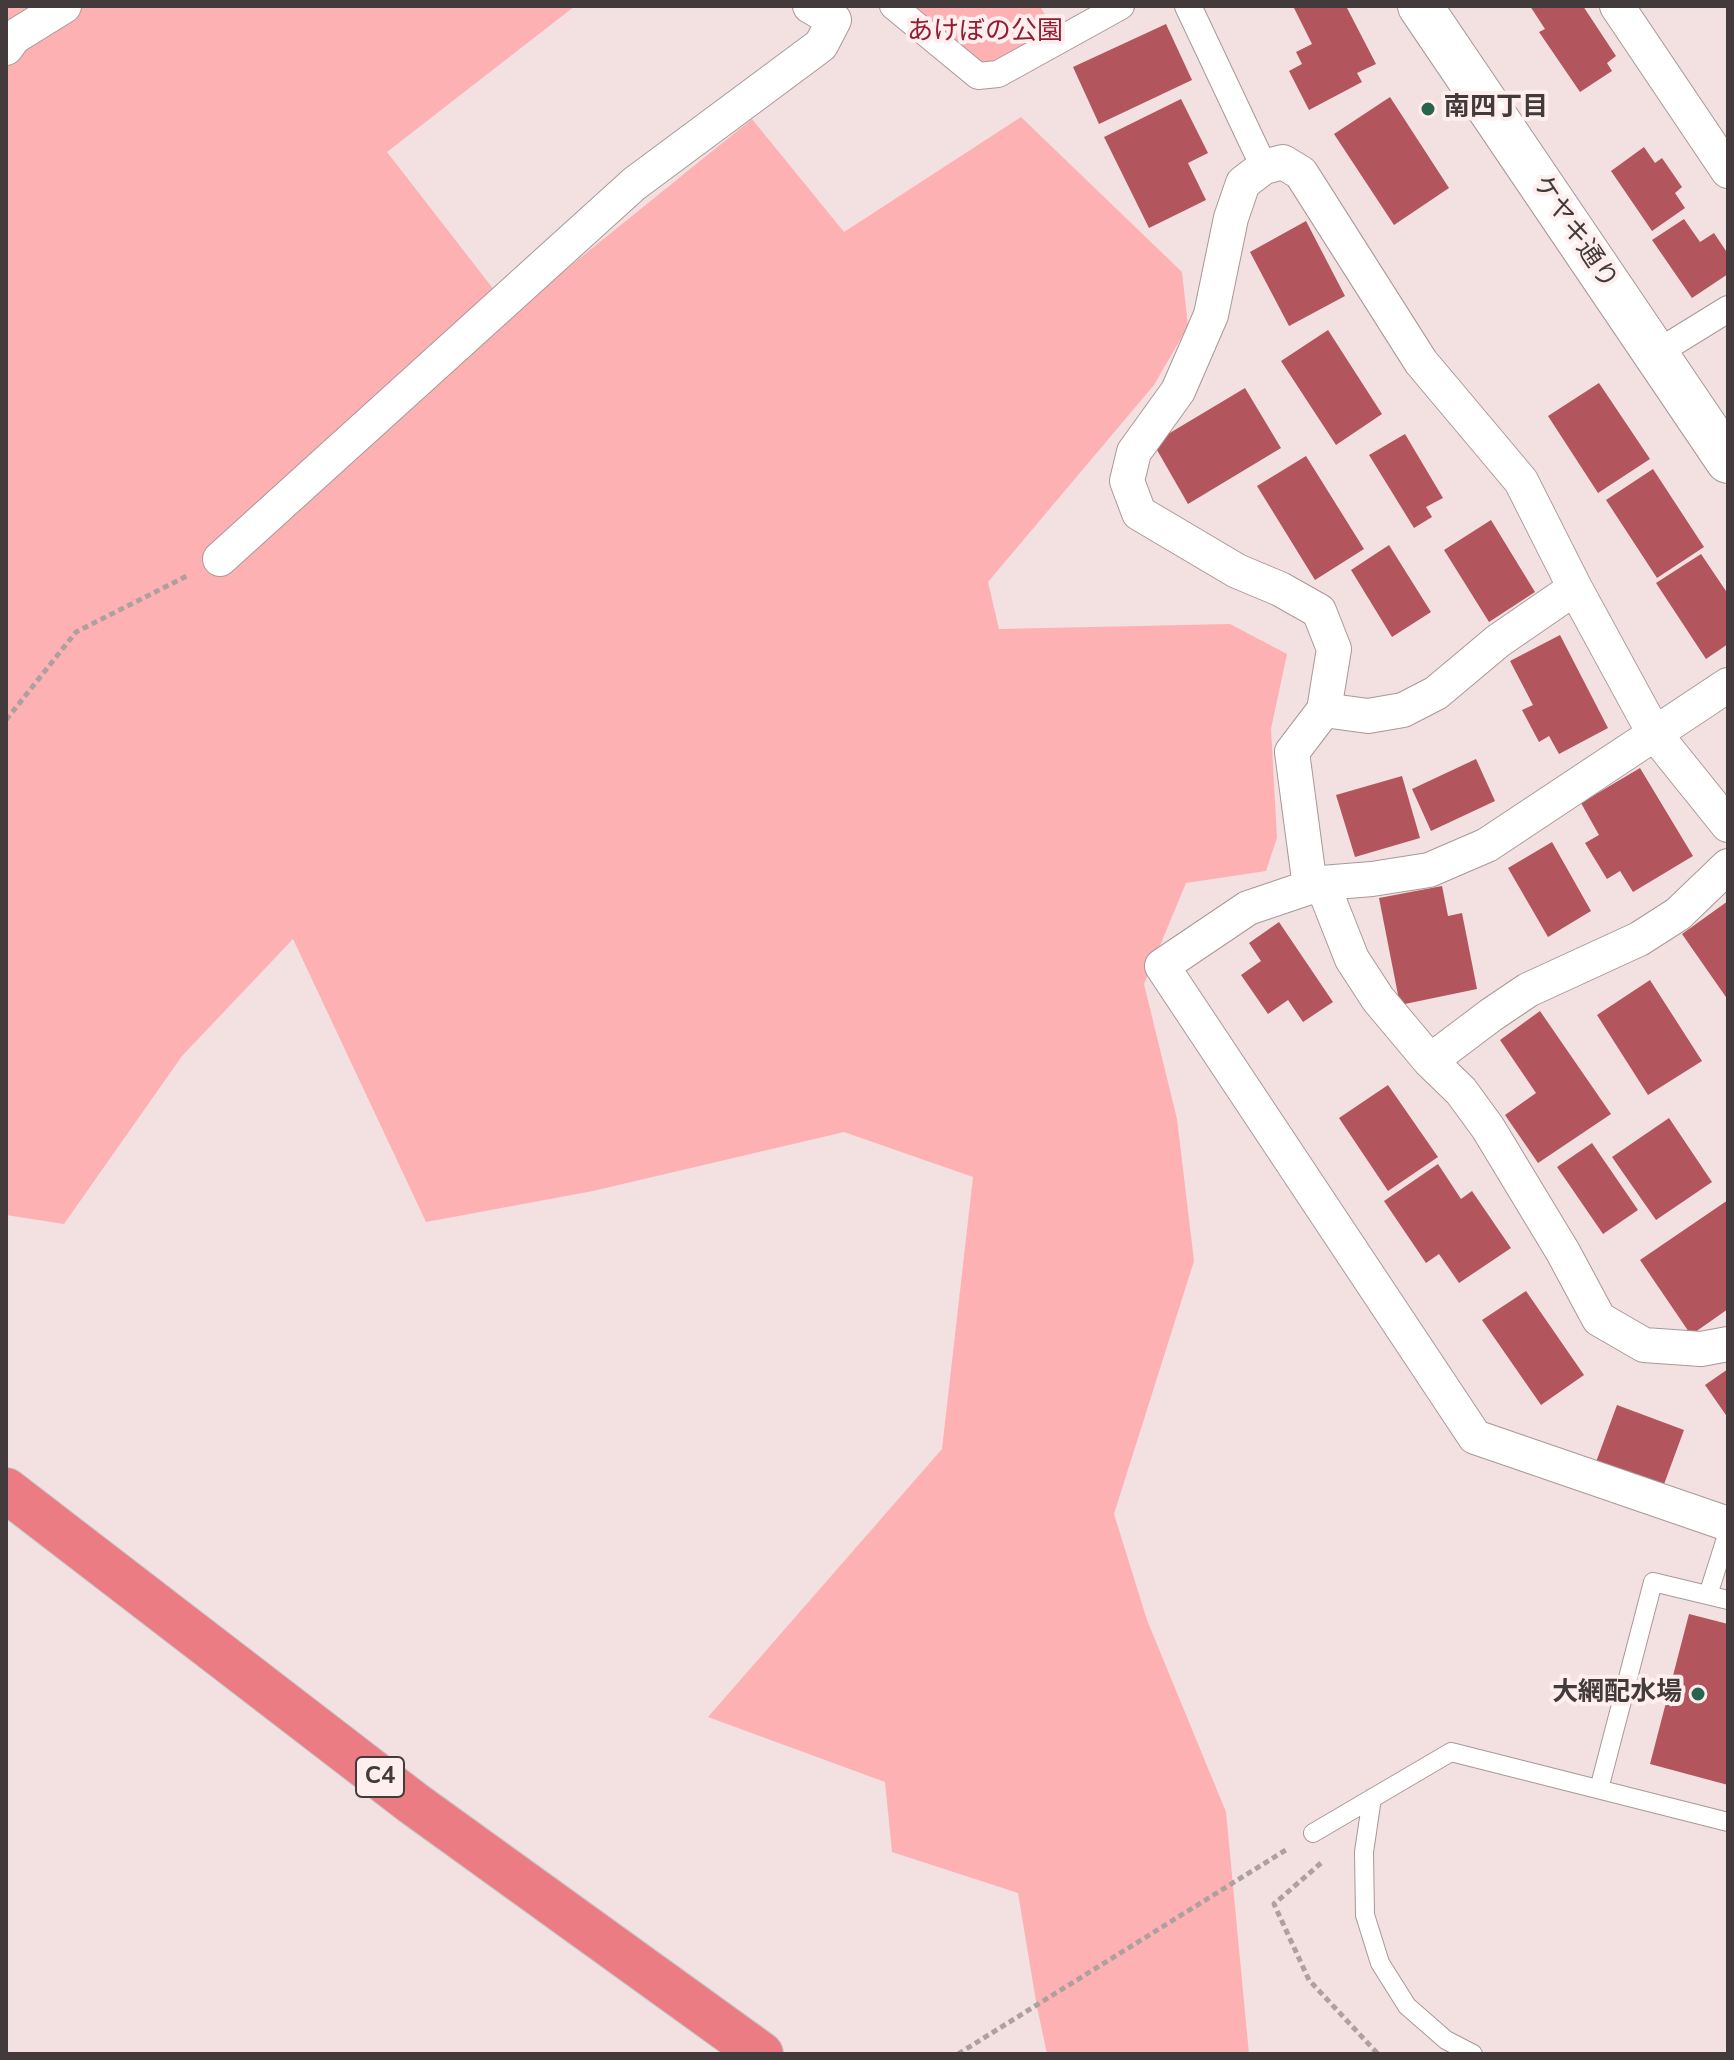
<!DOCTYPE html>
<html>
<head>
<meta charset="utf-8">
<style>
  body { margin:0 }
  #map { position:relative; width:1734px; height:2060px; overflow:hidden; background:#f3e0e0; font-family:"Nunito Sans",sans-serif }
  canvas { display:block }
  .frame { position:absolute; inset:0; border:8px solid #433b3b; pointer-events:none }
</style>
</head>
<body>
<div id="map">
<canvas width="1734" height="2060"></canvas>
<div class="frame"></div>
</div>
<script>
const ctx = document.querySelector('canvas').getContext('2d');
ctx.lineJoin = 'round';
function fill(path, color) { ctx.fillStyle = color; ctx.fill(path, 'evenodd'); }
function stroke(path, color, width, dash) { ctx.strokeStyle = color; ctx.lineWidth = width; ctx.lineCap = dash ? 'butt' : 'round'; ctx.setLineDash(dash || []); ctx.stroke(path); }
function drawText(font, color, halo, rows, align = 'center') {
  ctx.font = font + ' "Nunito Sans","Noto Sans JP",sans-serif'; ctx.lineWidth = 8; ctx.setLineDash([]); ctx.textBaseline = 'middle'; ctx.strokeStyle = halo; ctx.fillStyle = color; for (const [text, x, y, turn = 0] of rows) {
    ctx.save(); ctx.translate(x, y); ctx.rotate((+turn || 0) * Math.PI / 180); ctx.textAlign = isNaN(turn) ? turn : align; if (halo) ctx.strokeText(text, 0, 0); ctx.fillText(text, 0, 0); ctx.restore();
  }
}
const green = new Path2D(`
  M6,6H68L58,16L83,6H575L387,152L512,313L752,119L844,232L1021,117L1182,272L1188,326L1154,385L988,582L999,629L1230,624L1287,654L1271,729L1277,838L1266,871L1186,883L1144,984L1177,1119L1194,1261L1114,1514L1147,1620L1226,1812L1249,2054H1047L1037,2007L1018,1893L892,1852L885,1782L708,1717L942,1449L973,1177L844,1132L593,1191L426,1222L293,939L182,1056L64,1224L6,1215Z
  M912,6H1040L1053,29L993,61H978Z`);
const building = new Path2D(`
  M1293,6H1346L1376,64L1357,73L1362,82L1309,110L1289,71L1302,64L1296,52L1312,44Z
  M1530,6H1583L1616,56L1607,63L1612,71L1580,92L1539,32L1545,29Z
  M1166,24L1192,80L1099,124L1073,67Z
  M1390,97L1449,188L1394,225L1334,134Z
  M1181,99L1208,153L1188,163L1206,200L1149,228L1104,137Z
  M1644,147L1655,163L1662,158L1682,187L1675,193L1685,208L1652,231L1611,171Z
  M1684,219L1700,242L1714,233L1728,254V274L1692,298L1652,240Z
  M1306,221L1345,296L1289,326L1250,252Z
  M1328,330L1382,414L1336,445L1281,361Z
  M1599,383L1650,459L1598,493L1548,416Z
  M1245,388L1281,448L1188,504L1153,443Z
  M1405,434L1443,498L1426,507L1432,517L1414,528L1369,455Z
  M1306,456L1364,549L1315,580L1257,486Z
  M1653,469L1704,547L1657,578L1606,500Z
  M1491,520L1535,592L1489,622L1444,550Z
  M1389,545L1431,612L1392,637L1351,570Z
  M1701,554L1728,594V644L1706,659L1656,583Z
  M1560,635L1608,728L1559,754L1549,736L1539,742L1522,710L1533,705L1510,661Z
  M1476,759L1495,801L1431,831L1412,789Z
  M1640,768L1693,856L1633,892L1620,871L1607,879L1585,843L1599,835L1581,803Z
  M1402,776L1420,838L1355,857L1336,795Z
  M1552,842L1591,911L1548,937L1508,868Z
  M1442,886L1448,916L1462,913L1477,989L1400,1005L1379,898Z
  M1728,901V1000L1682,934Z
  M1279,922L1333,1002L1303,1022L1288,1000L1268,1014L1241,975L1261,961L1249,943Z
  M1650,980L1702,1061L1648,1095L1597,1015Z
  M1540,1011L1611,1114L1538,1163L1505,1115L1536,1093L1500,1040Z
  M1388,1085L1438,1157L1388,1191L1339,1118Z
  M1669,1118L1712,1182L1656,1220L1612,1157Z
  M1592,1143L1638,1210L1603,1234L1557,1167Z
  M1438,1164L1461,1199L1472,1191L1511,1248L1459,1283L1439,1254L1426,1263L1384,1201Z
  M1728,1200V1309L1691,1335L1640,1260Z
  M1526,1291L1584,1375L1541,1405L1482,1320Z
  M1728,1369V1418L1705,1385Z
  M1617,1405L1684,1430L1663,1487L1596,1462Z
  M1689,1614L1728,1624V1785L1650,1764Z`);
const path = new Path2D(`
  M6,720L76,632L187,576
  M1321,1863L1274,1904L1309,1980L1378,2054
  M958,2054L1289,1848`);
const service = new Path2D(`
  M1708,1595L1728,1532
  M1599,1789L1653,1582L1728,1600
  M1372,1798L1364,1852L1365,1915L1380,1963L1407,2006L1446,2040L1473,2054
  M1313,1833L1451,1752L1728,1822`);
const pedestrian = new Path2D(`
  M893,6L978,76L998,74L1121,6
  M1188,6L1264,167
  M1655,354L1728,309`);
const minor = new Path2D(`
  M1617,6L1728,171
  M6,48L14,37L64,6
  M220,559L634,184L821,45L834,20L810,6
  M1728,685L1487,845L1429,870L1372,879L1322,883L1248,908L1162,966L1475,1437L1728,1524
  M1324,710L1368,716L1403,710L1436,693L1498,641L1575,588
  M1322,883L1352,959L1378,999L1430,1061L1461,1091L1488,1128L1563,1252L1599,1319L1644,1345L1701,1349L1728,1344
  M1310,887L1292,752L1324,710L1334,649L1319,611L1280,589L1237,571L1139,513L1127,481L1134,452L1178,391L1211,315L1231,218L1243,183L1264,167L1283,162L1301,173L1421,362L1521,481L1575,588L1654,733L1728,825
  M1430,1061L1491,1015L1528,990L1639,939L1678,914L1728,866`);
const tertiary = new Path2D(`
  M1420,6L1728,461`);
const motorway = new Path2D(`
  M6,1490L413,1803L761,2054`);
const markers = [
  [1428,109,8,"#28644e"],
  [1698,1694,8,"#28644e"]
];
const shields = [
  [380,1777,48]
];
const shieldNames = [
  ["C4",380,1777]
];
const parkNames = [
  ["あけぼの公園",985,33]
];
const poiNames = [
  ["南四丁目",1444,109],
  ["大網配水場",1682,1694,"right"]
];
const streetNames = [
  ["ケヤキ通り",1574,233,56]
];
fill(green, '#feb1b3');
fill(building, '#b3555d');
stroke(service, '#aa9898', 20);
stroke(pedestrian, '#aa9898', 28);
stroke(minor, '#aa9898', 36);
stroke(tertiary, '#aa9898', 46);
stroke(motorway, '#c7c4c4', 46);
stroke(path, '#afa0a0', 5, [6, 4]);
stroke(service, '#fff', 18);
stroke(pedestrian, '#fff', 26);
stroke(minor, '#fff', 34);
stroke(tertiary, '#fff', 44);
stroke(motorway, '#ec7c84', 44);
for (const [x, y, r, color] of markers) { const dot = new Path2D(); dot.arc(x, y, r, 0, 2 * Math.PI); ctx.fillStyle = color; ctx.fill(dot); stroke(dot, '#feeeee', 3); }
for (const [x, y, w] of shields) { const box = new Path2D(); box.roundRect(x - w / 2, y - 20, w, 40, 6); ctx.fillStyle = '#feeeee'; ctx.fill(box); stroke(box, '#433b3b', 2); }
drawText('bold 24px', '#433b3b', null, shieldNames);
drawText('26px', '#921d32', '#feeeee', parkNames);
drawText('bold 26px', '#433b3b', '#feeeee', poiNames, 'left');
drawText('26px', '#433b3b', '#feeeee', streetNames);
</script>
</body>
</html>
